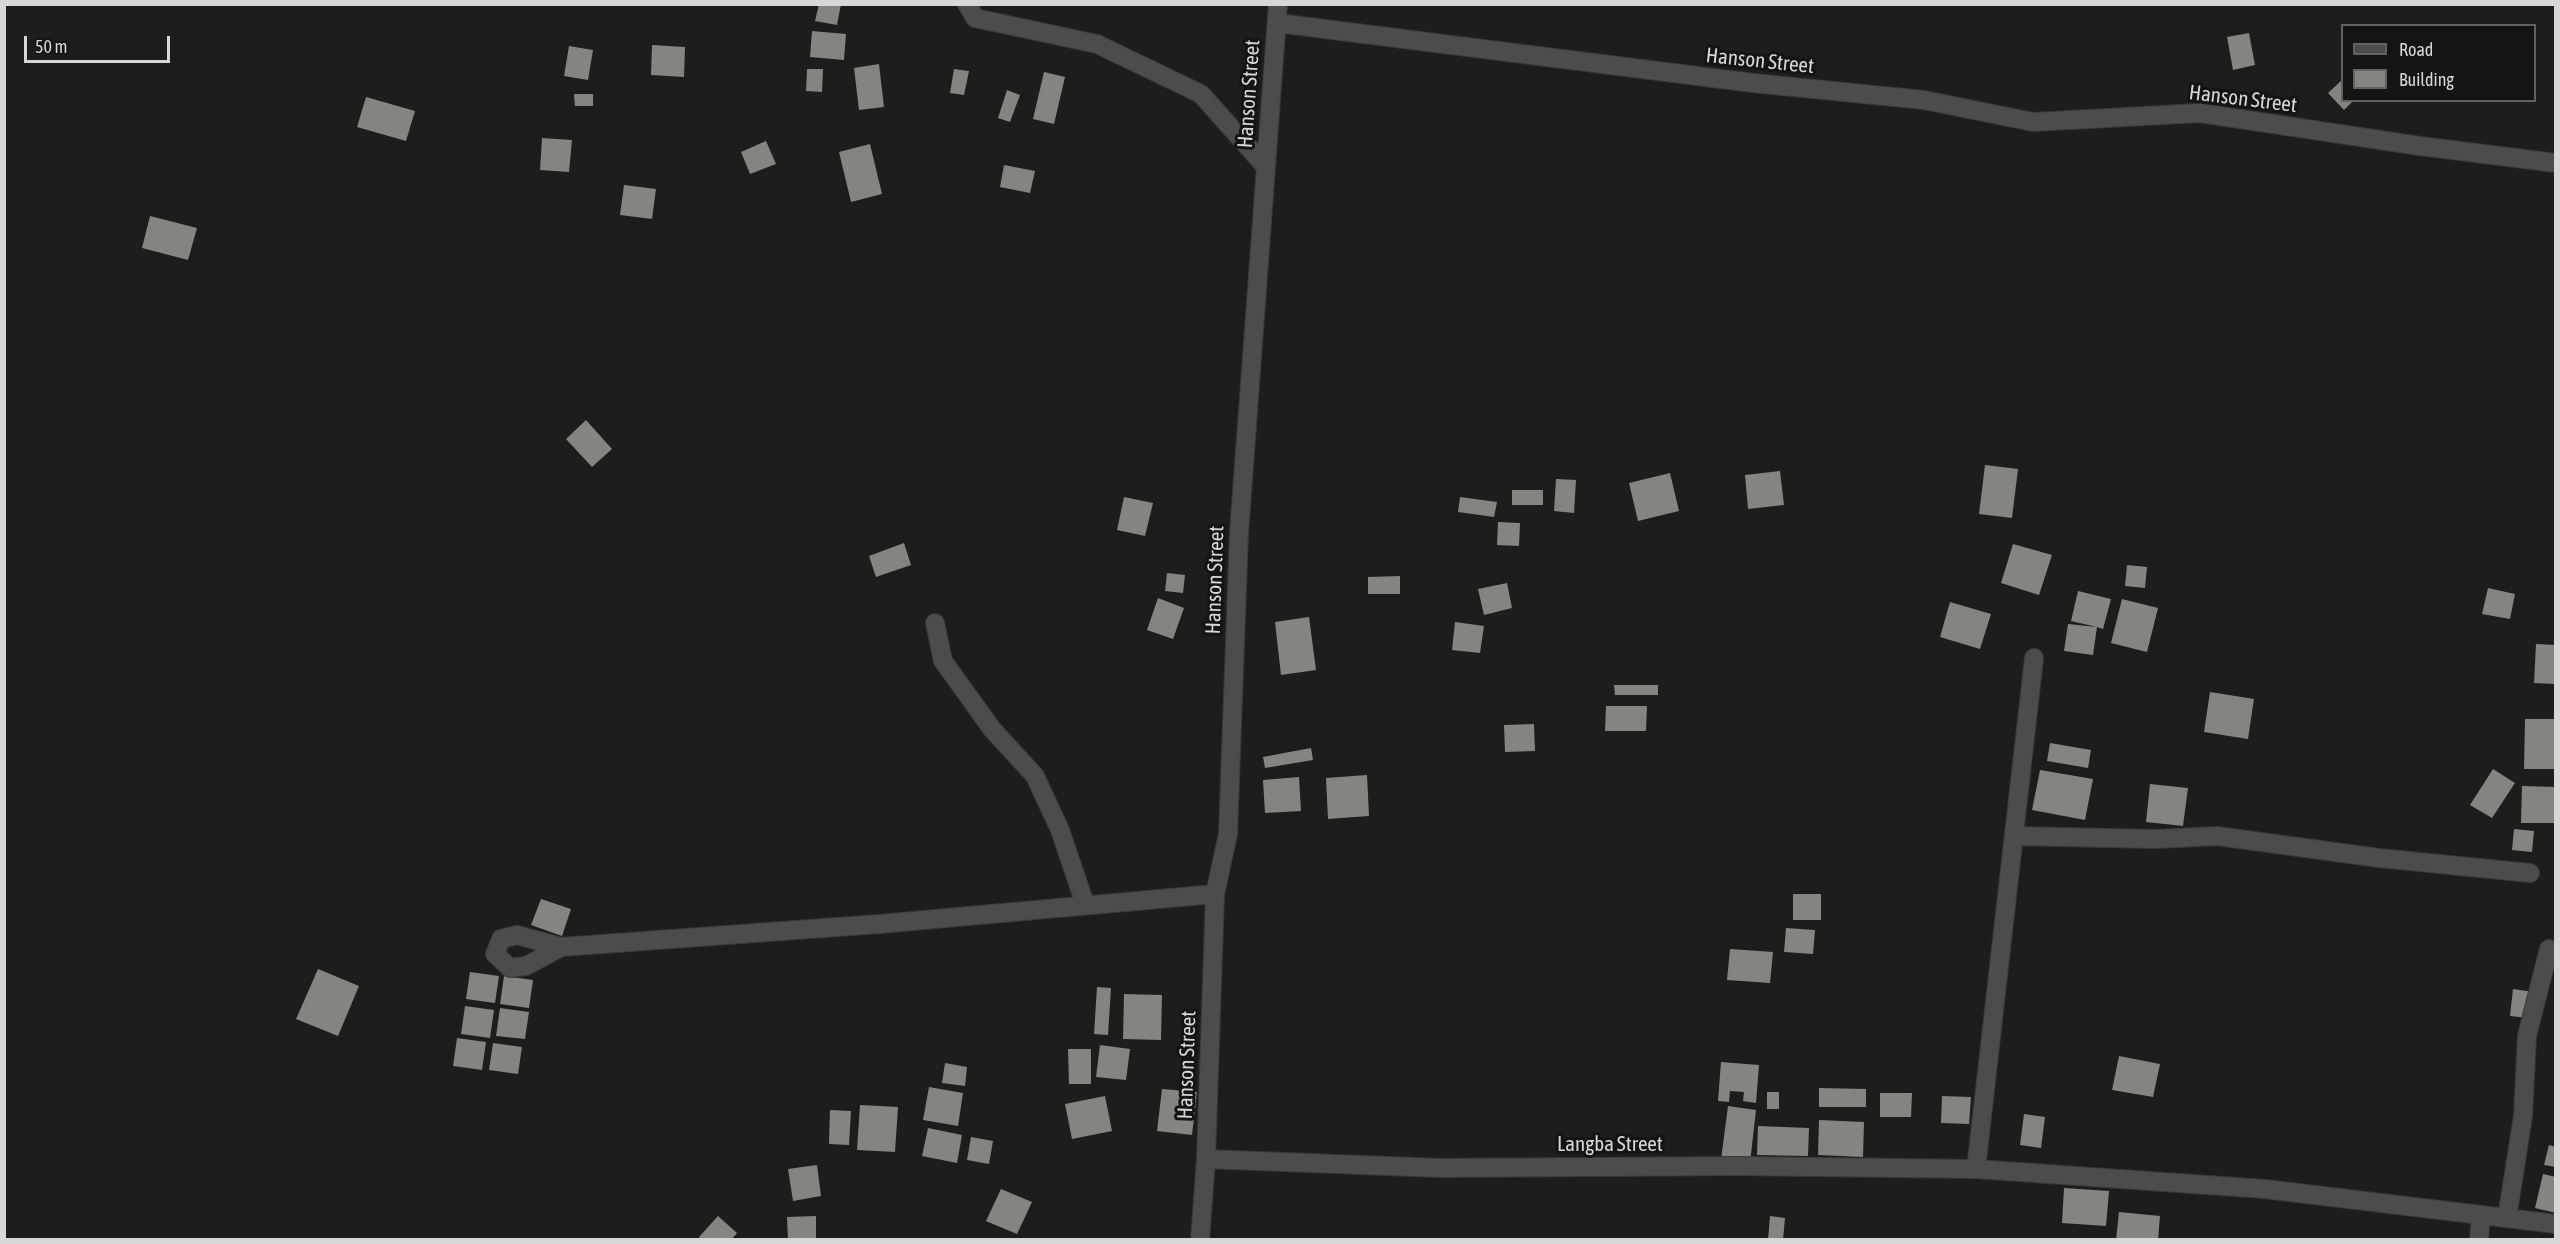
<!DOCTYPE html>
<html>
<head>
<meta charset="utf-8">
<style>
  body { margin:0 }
  #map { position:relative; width:2560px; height:1244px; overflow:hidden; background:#1e1d1b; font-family:"Asap Condensed",sans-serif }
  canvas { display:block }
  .frame { position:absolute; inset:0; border:6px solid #d8d7d5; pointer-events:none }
  .legend { position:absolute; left:2341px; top:24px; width:195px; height:78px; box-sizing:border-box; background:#151412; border:2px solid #636260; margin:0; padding:8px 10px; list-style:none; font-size:18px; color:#d8d7d5 }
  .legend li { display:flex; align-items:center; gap:12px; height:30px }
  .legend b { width:30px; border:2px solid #636260 }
  .scale { position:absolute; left:24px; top:36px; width:146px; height:27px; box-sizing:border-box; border:3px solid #d8d7d5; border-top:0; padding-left:8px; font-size:18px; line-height:21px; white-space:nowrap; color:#d8d7d5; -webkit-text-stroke:4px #151412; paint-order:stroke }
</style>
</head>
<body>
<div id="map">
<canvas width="2560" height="1244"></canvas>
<div class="frame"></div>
<ul class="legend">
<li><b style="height:8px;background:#4e4c4a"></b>Road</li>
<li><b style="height:16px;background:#858481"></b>Building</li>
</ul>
<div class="scale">50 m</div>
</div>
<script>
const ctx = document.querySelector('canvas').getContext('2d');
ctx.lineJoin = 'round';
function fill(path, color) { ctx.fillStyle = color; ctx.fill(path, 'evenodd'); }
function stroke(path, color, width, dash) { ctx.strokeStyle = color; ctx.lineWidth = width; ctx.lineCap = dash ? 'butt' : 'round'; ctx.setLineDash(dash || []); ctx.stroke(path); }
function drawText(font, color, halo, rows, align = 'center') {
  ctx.font = font + ' "Asap Condensed",sans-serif'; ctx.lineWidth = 6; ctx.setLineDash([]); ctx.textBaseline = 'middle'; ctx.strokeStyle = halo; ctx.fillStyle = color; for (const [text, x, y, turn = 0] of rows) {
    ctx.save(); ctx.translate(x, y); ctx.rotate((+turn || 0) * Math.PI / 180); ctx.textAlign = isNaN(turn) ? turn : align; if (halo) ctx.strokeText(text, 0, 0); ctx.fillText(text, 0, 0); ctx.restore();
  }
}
const building = new Path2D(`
  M819,4H841L837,25L815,21Z
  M812,31L846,34L844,60L810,57Z
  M2249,33L2255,65L2233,70L2227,37Z
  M652,45L685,47L684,77L651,75Z
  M569,46L593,50L588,80L564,76Z
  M879,64L884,107L859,110L854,68Z
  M807,69H823L822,92L806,91Z
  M954,69L969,71L964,95L950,93Z
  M1044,72L1065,77L1054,124L1033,119Z
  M2342,80V100H2354L2344,110L2328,93Z
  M1007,90L1020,95L1010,122L998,118Z
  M574,94H593V106H575Z
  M366,97L415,111L406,141L357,127Z
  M542,138L572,140L569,172L540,170Z
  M766,141L776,164L750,174L741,152Z
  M870,144L882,194L851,202L839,152Z
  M1004,165L1035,171L1030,193L1000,187Z
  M624,185L656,189L652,219L620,215Z
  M150,216L197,228L188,260L142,248Z
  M586,420L612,449L592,467L566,439Z
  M1985,465L2018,469L2012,518L1979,514Z
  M1780,471L1784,505L1748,509L1745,475Z
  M1670,473L1679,511L1638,521L1629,483Z
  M1556,479L1576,480L1574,513L1554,511Z
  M1512,490H1543V505H1512Z
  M1124,497L1153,503L1145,536L1117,530Z
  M1460,497L1497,502L1494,517L1458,512Z
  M1498,522L1520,523L1519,546L1497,545Z
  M904,543L911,565L876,577L869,556Z
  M2013,544L2052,555L2039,595L2001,583Z
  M2127,565L2147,567L2145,588L2125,586Z
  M1167,573L1185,575L1183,593L1165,591Z
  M1400,576V594H1368V577Z
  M1507,583L1512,608L1484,615L1478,589Z
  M2488,588L2515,594L2510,619L2482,614Z
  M2078,591L2111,599L2103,629L2097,627L2093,655L2064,651L2068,624L2097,627L2071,621Z
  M1158,598L1184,608L1173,639L1147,630Z
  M2122,599L2158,608L2147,652L2111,643Z
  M1950,602L1991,614L1980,649L1940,637Z
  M1309,617L1316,670L1281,675L1275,622Z
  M1455,622L1484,626L1480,653L1452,650Z
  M2536,644L2556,645V684L2534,683Z
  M1614,685H1658V695H1615Z
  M2210,692L2254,699L2248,739L2204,732Z
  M1606,706H1647L1646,731H1605Z
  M2525,719H2555V769H2524Z
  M1534,724L1535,751L1505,752L1504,725Z
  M2050,743L2091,750L2088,768L2047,761Z
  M1311,748L1313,760L1265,768L1263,757Z
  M2493,769L2515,783L2492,818L2470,805Z
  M2040,770L2093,779L2085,820L2032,810Z
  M1367,775L1369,816L1328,819L1326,778Z
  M1299,777L1301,811L1265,813L1263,780Z
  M2150,784L2188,788L2183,826L2146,822Z
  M2522,786L2556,787V823H2521Z
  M2514,829L2534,831L2532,852L2512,850Z
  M1793,894H1821V920H1793Z
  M541,899L571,909L562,936L531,925Z
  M1786,928L1815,930L1813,954L1784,952Z
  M1730,949L1773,952L1770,983L1727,980Z
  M318,969L359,986L338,1036L296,1019Z
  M470,972L499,976L495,1003L466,999Z
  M504,976L533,980L529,1008L500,1004Z
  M1097,987L1111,988L1108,1035L1094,1034Z
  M2513,989L2541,993L2538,1019L2510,1016Z
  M1124,994L1162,995L1161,1040L1123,1039Z
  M465,1006L494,1010L490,1038L461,1034Z
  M500,1008L529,1012L525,1039L496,1036Z
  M457,1038L486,1042L482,1070L453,1066Z
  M493,1043L522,1047L518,1074L489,1070Z
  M1100,1045L1130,1049L1126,1080L1096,1077Z
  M1068,1049H1091V1084H1069Z
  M2119,1056L2160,1064L2153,1097L2112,1090Z
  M1721,1062L1759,1065L1756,1103L1743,1101L1744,1092L1730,1091L1729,1102L1718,1101Z
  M945,1063L967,1067L965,1086L942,1083Z
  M929,1087L963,1093L958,1126L923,1120Z
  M1819,1088L1866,1089V1107H1819Z
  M1162,1089L1197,1092L1192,1135L1157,1131Z
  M1767,1092H1779V1109H1767Z
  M1880,1093H1912L1911,1117H1880Z
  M1105,1096L1112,1131L1072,1139L1065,1104Z
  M1942,1096L1971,1097L1969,1124L1941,1123Z
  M860,1105L898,1107L895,1152L857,1150Z
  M1728,1106L1756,1110L1750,1163L1721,1160Z
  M830,1110L851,1111L849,1145L829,1144Z
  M2024,1114L2045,1117L2041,1148L2020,1145Z
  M1819,1120L1864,1122L1863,1157L1818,1155Z
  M1758,1126L1809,1128L1808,1156L1757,1155Z
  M928,1128L962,1135L957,1163L922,1156Z
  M971,1137L993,1141L989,1164L967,1160Z
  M2549,1145L2556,1147V1167L2544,1165Z
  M817,1165L821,1196L793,1201L788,1169Z
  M2543,1174L2556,1177V1213L2535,1208Z
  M2064,1188L2109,1191L2106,1226L2062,1223Z
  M1001,1189L1032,1202L1017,1234L986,1221Z
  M2119,1212L2160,1216L2158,1240H2116Z
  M718,1216L737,1233L731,1240H701L699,1237Z
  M816,1216V1240H788L787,1217Z
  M1770,1216L1785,1218L1783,1240H1768Z`);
const minor = new Path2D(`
  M967,4L975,18L1097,44L1201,94L1266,167
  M1277,23L1753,83L1924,100L2033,122L2200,113L2420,146L2556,163
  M935,623L943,661L992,729L1035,776L1060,830L1085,904
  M2014,836L2156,839L2217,836L2379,858L2530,873
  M561,947L526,966L510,968L495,954L501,939L517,935L561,947L879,924L1215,894
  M1206,1159L1440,1168L1739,1166L1976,1169L2034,658
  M1976,1169L2265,1189L2556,1224
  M2507,1218L2523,1116L2527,1036L2549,949
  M1200,1240L1206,1159L1215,894L1228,834L1239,533L1278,4
  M2479,1240L2481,1215`);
const streetNames = [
  ["Hanson Street",1760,61,6],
  ["Hanson Street",1249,94,-86],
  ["Hanson Street",2243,99,7],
  ["Hanson Street",1215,580,-88],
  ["Hanson Street",1187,1065,-88],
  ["Langba Street",1610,1144]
];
fill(building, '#858481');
stroke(minor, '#3a3938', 20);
stroke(minor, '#4e4c4a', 18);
drawText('21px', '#d8d7d5', '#151412', streetNames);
</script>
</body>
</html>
